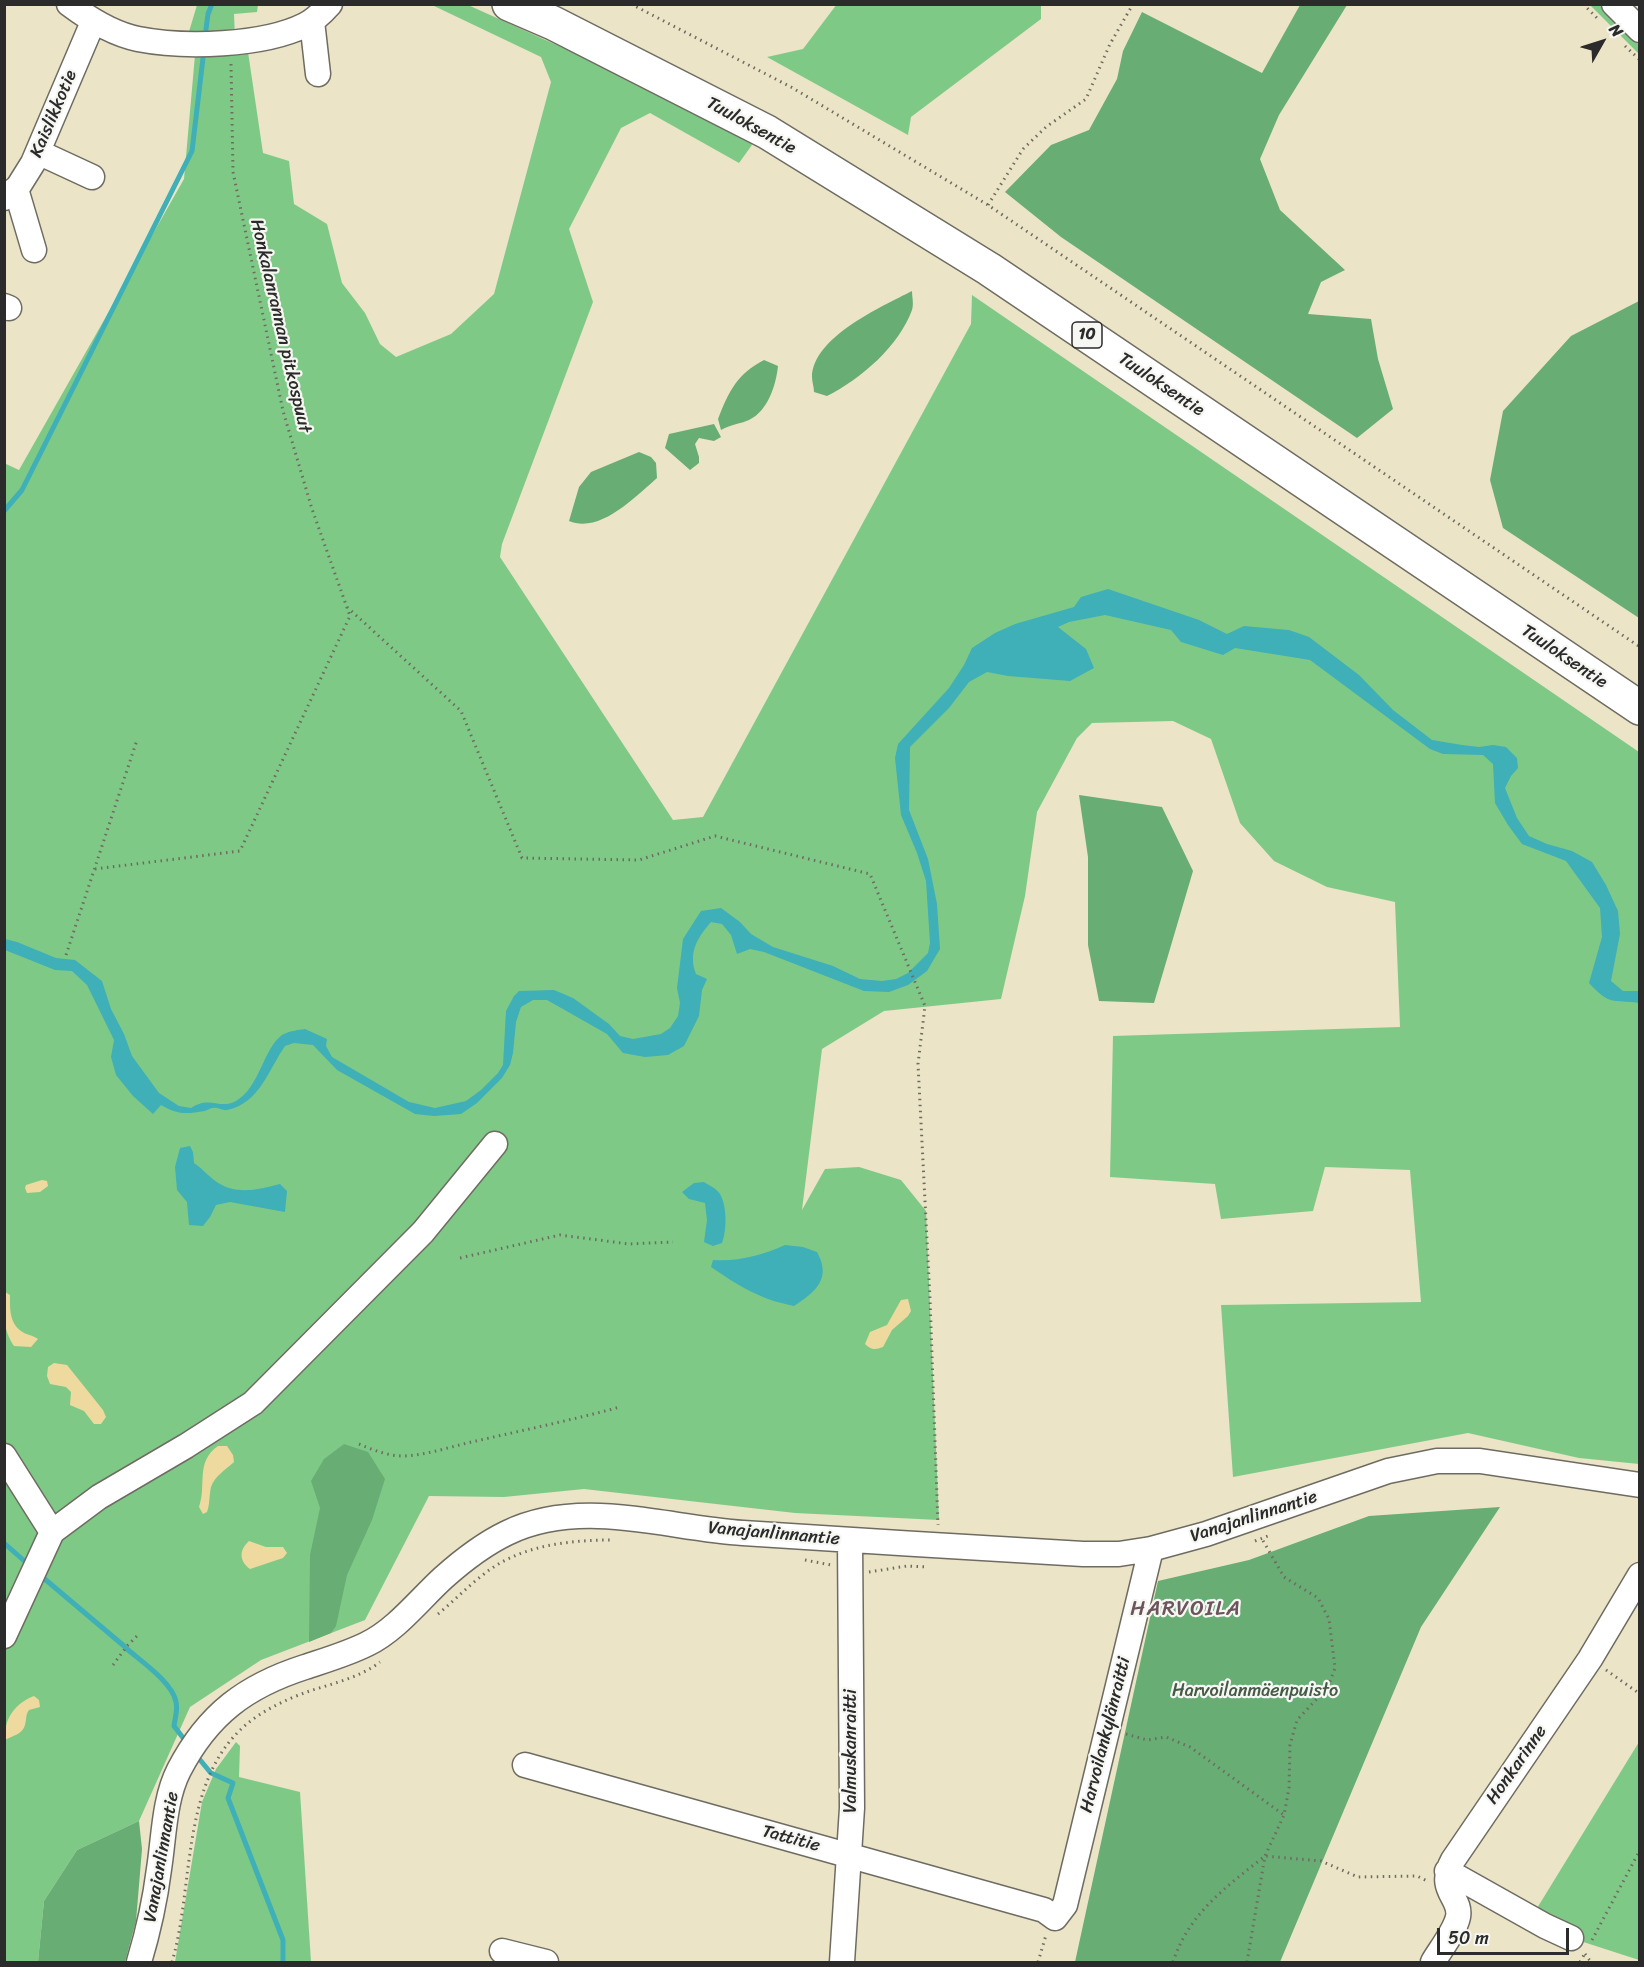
<!DOCTYPE html>
<html>
<head>
<meta charset="utf-8">
<style>
  body { margin:0 }
  #map { position:relative; width:1644px; height:1967px; overflow:hidden; background:#ebe4c7; font-family:Sriracha,sans-serif }
  canvas { display:block }
  .frame { position:absolute; inset:0; border:6px solid #2b2b2b; pointer-events:none }
  .north { position:absolute; left:1572px; top:12px; width:60px; height:60px; -webkit-text-stroke:4px #f6f6f2; paint-order:stroke; rotate:51deg; font-size:16px; font-weight:700; line-height:24px; text-align:center; color:#2b2b2b }
  .north::after { content:''; display:block; margin:auto; width:21px; height:27px; background:#2b2b2b; clip-path:polygon(50% 0,100% 100%,50% 72%,0 100%) }
  .scale { position:absolute; left:1437px; top:1928px; width:132px; height:27px; box-sizing:border-box; border:3px solid #2b2b2b; border-top:0; padding-left:8px; font-size:18px; line-height:21px; white-space:nowrap; color:#2b2b2b; -webkit-text-stroke:4px #f6f6f2; paint-order:stroke }
</style>
</head>
<body>
<div id="map">
<canvas width="1644" height="1967"></canvas>
<div class="frame"></div>
<div class="north">N</div>
<div class="scale">50 m</div>
</div>
<script>
const ctx = document.querySelector('canvas').getContext('2d');
ctx.lineJoin = 'round';
function fill(path, color) { ctx.fillStyle = color; ctx.fill(path, 'evenodd'); }
function stroke(path, color, width, dash) { ctx.strokeStyle = color; ctx.lineWidth = width; ctx.lineCap = dash ? 'butt' : 'round'; ctx.setLineDash(dash || []); ctx.stroke(path); }
function drawText(font, color, halo, rows, align = 'center') {
  ctx.font = font + ' Sriracha,sans-serif'; ctx.lineWidth = 4.5; ctx.setLineDash([]); ctx.textBaseline = 'middle'; ctx.strokeStyle = halo; ctx.fillStyle = color; for (const [text, x, y, turn = 0] of rows) {
    ctx.save(); ctx.translate(x, y); ctx.rotate((+turn || 0) * Math.PI / 180); ctx.textAlign = isNaN(turn) ? turn : align; if (halo) ctx.strokeText(text, 0, 0); ctx.fillText(text, 0, 0); ctx.restore();
  }
}
const green = new Path2D(`
  M837,4L1041,5V19L911,117L908,135L767,57L803,49Z
  M197,5H258L257,12L234,14L235,38L188,35Z
  M432,5H468L632,79L749,140L752,145L739,163L650,113L621,128L569,229L593,302L502,544L500,557L673,820L703,817L971,324L972,295L1639,752V1464L1579,1458L1468,1433L1233,1477L1221,1305L1421,1302L1410,1170L1325,1167L1313,1211L1221,1219L1215,1184L1110,1177L1113,1036L1400,1027L1395,902L1327,887L1274,861L1240,823L1211,739L1173,721L1092,723L1077,738L1037,812L1025,896L1001,999L884,1011L822,1049L802,1210L825,1169L859,1167L901,1180L926,1211L939,1520L795,1513L584,1489L504,1497L429,1496L365,1620L261,1660L190,1707L139,1821L77,1850L44,1901L38,1962H5L4,463L19,470L184,179L195,55L248,52L263,153L289,161L294,204L327,224L342,283L365,313L380,344L396,357L451,334L494,294L551,82L541,57Z
  M1590,5H1599L1639,45V54Z
  M236,1742L240,1746L239,1777L300,1792L311,1962H175L202,1802L216,1769Z
  M1639,1742V1960L1571,1938L1531,1918Z`);
const forest = new Path2D(`
  M1300,5H1347L1279,115L1260,159L1280,210L1345,270L1321,282L1308,314L1371,319L1378,359L1393,409L1357,438L1061,237L1005,192L1051,145L1089,130L1117,79L1123,51L1142,12L1262,73Z
  M912,291C912,297 914,304 912,310C899,346 861,379 827,396L814,392C814,387 812,382 812,377C813,337 881,307 912,291Z
  M1639,301V618L1503,528L1490,480L1503,411L1571,336Z
  M764,360L778,366C776,385 768,411 749,420C740,424 732,424 721,430L718,419C729,391 737,374 764,360Z
  M714,424L721,437L714,441L699,438L695,444L699,457V463L690,470L665,448L669,434Z
  M639,452L651,457L656,463L657,478C635,497 600,534 569,521L579,487L591,472Z
  M1079,795L1162,807L1193,871L1154,1003L1099,1001L1088,945V857Z
  M344,1444L368,1452L385,1479L372,1520L347,1575L336,1626L331,1633L309,1642L310,1555L320,1508L311,1481L324,1459Z
  M1500,1507L1421,1627L1280,1962H1075L1158,1581L1249,1560L1369,1516Z
  M139,1821L142,1849L136,1921L125,1962H38L44,1901L77,1850Z`);
const sand = new Path2D(`
  M42,1180L47,1181L48,1186L40,1192L27,1193L25,1188L26,1185Z
  M5,1292L10,1295C10,1308 9,1322 21,1331C26,1335 33,1335 38,1339L31,1347L14,1346C2,1328 4,1313 5,1292Z
  M908,1299L911,1311L908,1316L892,1330L883,1347C875,1350 871,1350 865,1344L870,1332L887,1325L901,1300Z
  M54,1363L67,1365L103,1410L106,1417L101,1424H94L84,1411L70,1405L71,1392L66,1387L50,1384L47,1376L48,1367Z
  M218,1446H227L233,1455L234,1462C225,1470 215,1476 211,1487C209,1496 210,1504 207,1512L203,1514L199,1507C207,1485 195,1462 218,1446Z
  M249,1541L266,1547H283L287,1553L283,1558L250,1569C239,1561 239,1550 249,1541Z
  M34,1696L39,1700L40,1707L29,1710C25,1716 27,1718 25,1725C23,1734 12,1736 5,1740C4,1719 14,1704 34,1696Z`);
const water = new Path2D(`
  M1108,589L1199,620L1227,634L1244,626L1289,630L1309,637L1359,675L1393,710L1432,740L1462,745L1479,747L1493,745L1506,747L1517,758L1518,768L1511,776L1505,788L1517,818L1529,836L1547,844L1572,851L1592,862L1606,885L1618,911L1620,934L1611,981L1623,991H1639V1003C1612,999 1610,1006 1589,983L1602,937L1600,908L1566,861L1522,844L1508,825L1495,803L1493,764L1483,755L1443,754L1430,749L1310,660L1235,648L1223,655L1181,642L1171,630L1105,615L1069,622L1058,627L1086,649L1094,668L1070,681L1008,676L987,672L969,682L949,708L910,747L909,810L928,859L937,904L940,949L927,971L908,985L889,992L864,991L764,952L750,949L737,954L731,935L722,924L711,922C697,938 688,953 696,974L707,979L702,990L699,1016L684,1046L668,1055L645,1057L623,1053L607,1034L547,1000H533L521,1007L516,1022L513,1053L510,1065L502,1078L477,1103L461,1114L434,1116L415,1114L337,1070L313,1045L294,1043L285,1046C269,1069 259,1104 227,1110C223,1111 218,1107 213,1108C210,1108 208,1110 205,1111C186,1114 178,1115 161,1105L153,1114L133,1096L116,1075L111,1057L114,1040L87,985L72,971L55,970L5,950V939L17,942L56,958L75,960L102,981L111,1009L124,1034L132,1056L159,1093L179,1106L191,1108C210,1095 219,1110 236,1101C260,1087 263,1049 282,1035C289,1031 298,1030 305,1029L327,1039L326,1046L332,1057L409,1102L435,1108L466,1101L481,1090L498,1073L503,1065L506,1011L514,996L519,991L554,990L573,998L609,1024L620,1036L633,1039L661,1034L670,1028L678,1016L680,1003L677,988L683,939L701,911L721,908L740,922L751,934L773,947L833,966L860,979L882,981L896,979L908,973L928,953L930,943L926,881L917,853L901,815L895,758L898,744L949,688L964,665L972,648L995,633L1015,624L1074,607L1081,597Z
  M190,1146L193,1152L194,1163C203,1169 211,1179 220,1184C239,1195 260,1189 280,1184L287,1191L285,1212L230,1202L216,1205L210,1217L203,1226L189,1225L187,1202L177,1190L175,1167L180,1148Z
  M704,1182C710,1186 716,1188 720,1194C727,1206 727,1230 722,1243L713,1246L704,1242L707,1220L705,1203L689,1199L682,1192L694,1183Z
  M785,1245L803,1247L817,1252C832,1279 815,1292 794,1306C759,1299 739,1286 711,1267L713,1260C737,1262 763,1255 785,1245Z`);
const stream = new Path2D(`
  M206,29L208,14L212,4
  M4,511L22,490L192,151L203,58
  M4,1543L30,1566
  M40,1575L124,1646
  M127,1649C141,1661 173,1683 176,1702C178,1709 175,1718 174,1726L187,1743
  M196,1755L210,1772
  M211,1773L233,1783L228,1798L283,1940V1962`);
const path = new Path2D(`
  M631,4L791,87L988,205L1640,647
  M1583,4L1599,20
  M1625,46L1640,60
  M988,205L1023,149L1046,127L1086,99L1110,44L1133,4
  M347,607L461,711L522,858L639,860L715,836L870,874L925,1006L918,1064L930,1299L938,1525
  M95,869L240,851L350,616L312,509L283,411L233,172L231,63
  M66,955L137,740
  M460,1258L560,1235L629,1244L673,1242
  M359,1444C373,1450 388,1456 403,1456C429,1455 452,1446 476,1441C524,1430 572,1420 620,1407
  M1255,1541L1268,1536
  M805,1560L831,1565
  M869,1572L907,1566L928,1567
  M438,1614C454,1601 468,1586 484,1574C520,1545 570,1540 613,1540
  M113,1665L127,1646L139,1634
  M1606,1670L1640,1694
  M1126,1734L1147,1740L1166,1737L1190,1747L1284,1815
  M1592,1940L1640,1850
  M1585,1954L1591,1962
  M172,1962C196,1881 178,1768 259,1715C273,1706 288,1699 304,1693C329,1684 358,1679 380,1662
  M1038,1962L1046,1935
  M1173,1962C1189,1913 1226,1887 1265,1856L1321,1861L1358,1877L1417,1876L1427,1881
  M1247,1962L1265,1856L1284,1815L1289,1788L1290,1745L1297,1720L1328,1687L1335,1668L1329,1619L1318,1598L1284,1577L1262,1539
  M1580,1962L1585,1953`);
const minor = new Path2D(`
  M69,4C89,19 113,34 138,39C184,48 263,46 305,25C315,20 322,13 330,4
  M1614,4L1640,30
  M312,21L318,74
  M38,152L92,177
  M16,189L34,250
  M4,198L18,187L33,163L93,22
  M4,306L9,308
  M4,1456L52,1532
  M4,1636L52,1532L99,1497L186,1446L253,1403L423,1232L495,1144
  M525,1765L1044,1910L1055,1918L1065,1905L1151,1549
  M1447,1871L1545,1926L1571,1938
  M502,1951L546,1962
  M139,1962C148,1932 155,1901 159,1869C164,1837 164,1799 179,1770C208,1714 246,1686 305,1667C326,1660 347,1654 367,1644C396,1630 419,1600 443,1578C462,1561 484,1544 507,1533C581,1497 665,1528 743,1533C856,1541 970,1547 1083,1554H1119L1151,1549L1206,1534L1388,1471L1437,1461H1480L1640,1485
  M842,1962L852,1808L850,1540
  M1433,1962C1440,1950 1455,1931 1458,1917C1462,1897 1436,1891 1453,1860L1590,1659L1640,1575`);
const highway = new Path2D(`
  M509,4L553,23L767,132L989,269L1640,708`);
const shields = [
  [1087,335,30]
];
const shieldNames = [
  ["10",1087,335]
];
const streetNames = [
  ["Kaislikkotie",54,114,-67],
  ["Tuuloksentie",751,126,29],
  ["Honkalanrannan pitkospuut",280,326,77],
  ["Tuuloksentie",1161,385,34],
  ["Tuuloksentie",1564,657,34],
  ["Vanajanlinnantie",1254,1517,-18],
  ["Vanajanlinnantie",774,1534,5],
  ["Harvoilankylänraitti",1106,1735,-76],
  ["Valmuskanraitti",851,1751,-90],
  ["Honkarinne",1517,1765,-55],
  ["Tattitie",791,1839,15],
  ["Vanajanlinnantie",162,1857,-80]
];
const parkNames = [
  ["Harvoilanmäenpuisto",1255,1691]
];
const quarterNames = [
  ["HARVOILA",1186,1610]
];
fill(green, '#7fc987');
fill(forest, '#67ad74');
fill(sand, '#eeda9e');
fill(water, '#3fafb8');
stroke(stream, '#3fafb8', 5);
stroke(minor, '#6e6c62', 27);
stroke(highway, '#6e6c62', 36);
stroke(path, '#6e6c62', 3, [1.5, 4.5]);
stroke(minor, '#fff', 24);
stroke(highway, '#fff', 33);
for (const [x, y, w] of shields) { const box = new Path2D(); box.roundRect(x - w / 2, y - 13, w, 26, 4.5); ctx.fillStyle = '#f6f6f2'; ctx.fill(box); stroke(box, '#2b2b2b', 1.5); }
drawText('bold 16px', '#2b2b2b', null, shieldNames);
drawText('18px', '#2b2b2b', '#f6f6f2', streetNames);
drawText('18px', '#445a47', '#f6f6f2', parkNames);
ctx.letterSpacing = '1.5px';
drawText('21px', '#6b545b', '#f6f6f2', quarterNames);
ctx.letterSpacing = '0px';
</script>
</body>
</html>
